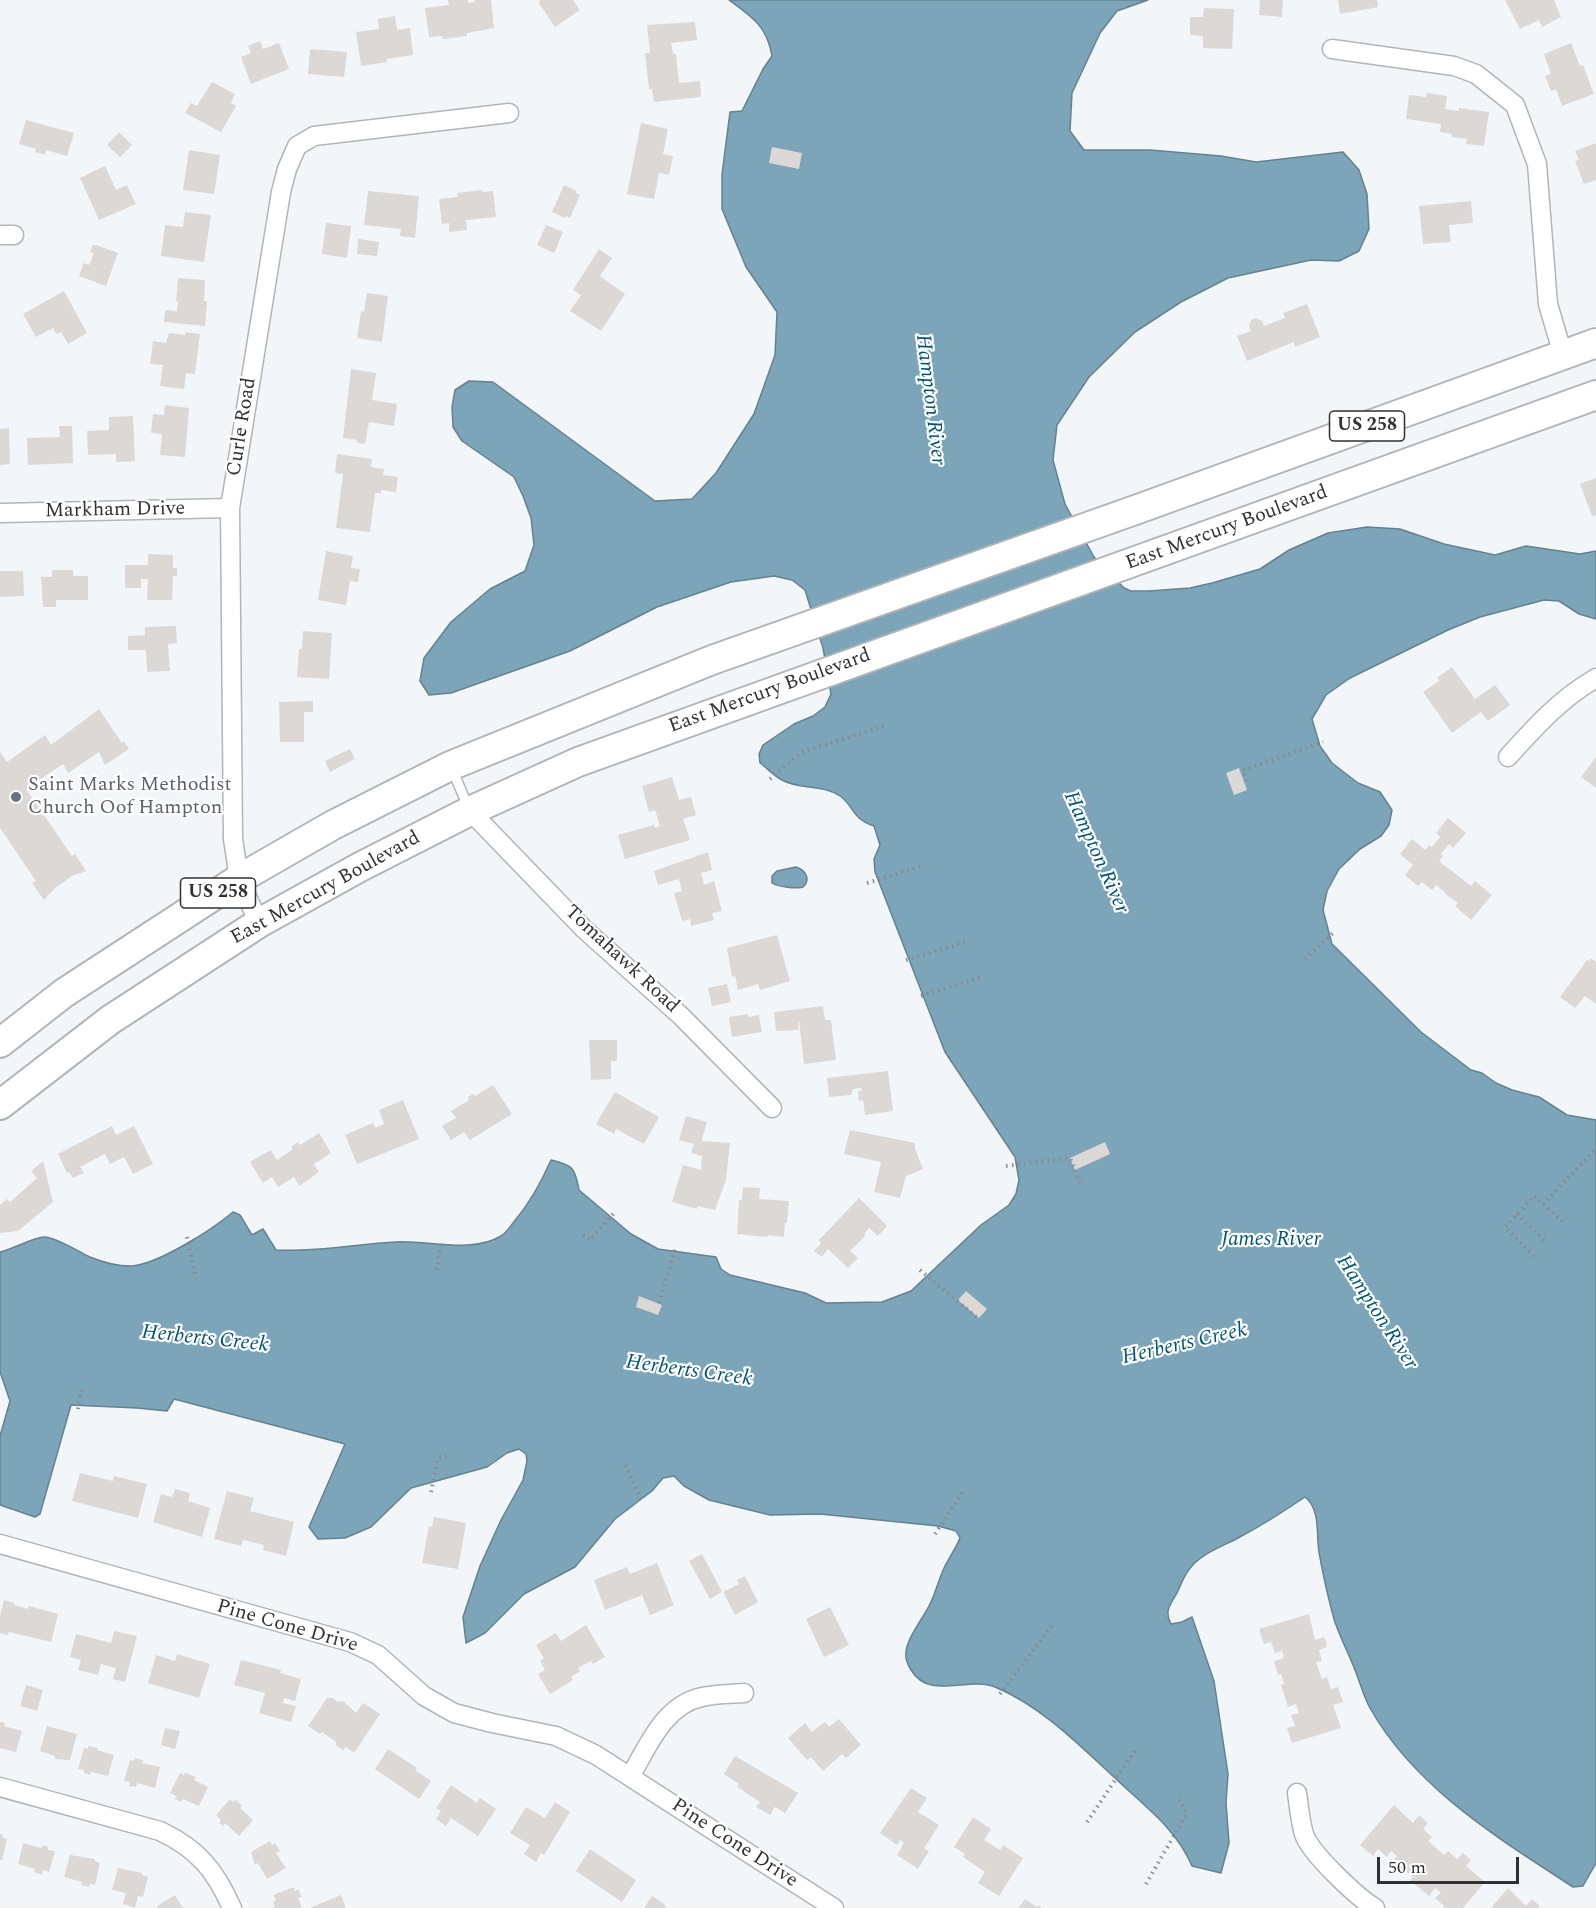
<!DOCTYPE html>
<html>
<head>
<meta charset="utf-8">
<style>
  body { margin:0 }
  #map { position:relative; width:1596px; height:1908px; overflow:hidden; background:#f3f6f9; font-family:Spectral,serif }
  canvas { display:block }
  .scale { position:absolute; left:1377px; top:1857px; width:142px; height:27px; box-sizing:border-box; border:3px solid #303132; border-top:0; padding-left:8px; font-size:18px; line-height:21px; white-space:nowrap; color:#303132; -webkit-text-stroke:4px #fff; paint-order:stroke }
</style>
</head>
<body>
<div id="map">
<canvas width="1596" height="1908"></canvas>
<div class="scale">50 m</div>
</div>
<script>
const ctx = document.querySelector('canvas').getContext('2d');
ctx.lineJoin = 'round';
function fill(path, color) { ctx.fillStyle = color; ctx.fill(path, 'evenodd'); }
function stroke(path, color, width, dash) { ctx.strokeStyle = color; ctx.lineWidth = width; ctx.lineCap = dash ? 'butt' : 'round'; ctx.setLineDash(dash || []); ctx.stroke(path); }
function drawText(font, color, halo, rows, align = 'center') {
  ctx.font = font + ' Spectral,serif'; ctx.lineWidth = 4.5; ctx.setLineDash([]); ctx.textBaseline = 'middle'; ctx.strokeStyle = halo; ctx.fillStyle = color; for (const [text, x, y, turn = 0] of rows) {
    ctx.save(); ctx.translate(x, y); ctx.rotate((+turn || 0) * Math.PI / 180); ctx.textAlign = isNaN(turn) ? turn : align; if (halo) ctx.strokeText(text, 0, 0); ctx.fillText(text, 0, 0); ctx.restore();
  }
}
const water = new Path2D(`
  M729,0H1148L1117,11L1100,33L1072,93L1070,131L1084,150H1150L1221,156L1256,162L1343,152L1359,170L1367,194L1369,229L1359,251L1339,261L1311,260L1228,278L1181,302L1135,332L1089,377L1057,425L1053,460L1065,504L1094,557L1124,588L1131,591H1149L1190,588L1212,583L1260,569L1289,550L1328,533L1367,527L1400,529L1444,544L1495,555L1526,546L1580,554L1596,551V619L1579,614L1559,601L1544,600L1480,617L1448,630L1350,678L1326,695L1312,719L1320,746L1332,763L1358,783L1380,792L1392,810L1389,825L1381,836L1360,849L1339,869L1327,891L1323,910L1332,944L1421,1032L1471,1070L1482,1073L1496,1083L1512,1090L1539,1097L1567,1115L1596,1120V1863L1583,1886L1573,1887C1498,1838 1415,1788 1370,1708C1363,1695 1359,1679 1353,1665C1347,1650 1339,1635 1334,1619C1328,1597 1323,1575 1319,1552C1316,1534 1321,1510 1305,1497C1283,1512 1261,1526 1238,1538C1221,1547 1203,1553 1191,1567C1184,1575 1182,1582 1178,1591C1172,1603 1163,1610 1171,1624L1182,1622L1192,1617L1214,1681L1228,1774L1226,1803L1229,1843L1221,1873L1192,1866C1176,1828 1144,1806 1115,1778C1079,1745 1041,1706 995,1687C967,1676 930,1701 911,1670C908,1665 905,1659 906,1653C906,1639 924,1617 930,1604C936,1592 939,1578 945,1566C950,1556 956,1548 960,1538L956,1531L938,1526L820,1514L770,1515L709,1500L684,1486L674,1476L663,1478L652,1491L615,1519L575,1567L524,1594L485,1633L466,1643L463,1617L480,1566L501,1520L523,1480L527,1461L526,1454L519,1449L507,1453L487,1467L411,1488L371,1527L345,1538L318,1539L309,1527L345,1444L174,1399L167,1411L137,1408L71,1405L40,1514L35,1517L0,1505V1436L10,1401L0,1372V1252C14,1249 31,1238 44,1237C54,1236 79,1252 90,1257C102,1262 118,1266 131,1266C157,1265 213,1229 233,1212L240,1215L252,1235L263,1229L276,1250C317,1252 356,1244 396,1242C429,1240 471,1254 501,1236C506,1233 510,1227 513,1223C530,1203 541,1183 551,1160C573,1165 575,1168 579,1190L631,1234L658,1249L716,1257L721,1269L730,1275L805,1293L826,1303L882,1302L911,1291L981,1225L1009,1205L1016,1194L1019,1180L1015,1157L945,1052L875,872L874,859L880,845L874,826C852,819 854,806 840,796C822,784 800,790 782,780C774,776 767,768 760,763L759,754L763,745L794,724L813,716L825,707L831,694L823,648L805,590L792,580L774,576L731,582L657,607L570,651L451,693L429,695L420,681L424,658L451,622L490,589L525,571L534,545L531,518L523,496L514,477L462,441L453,427L452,407L455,390L469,381L493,382L655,501L692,499L716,473L754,414L775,355L777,312L746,267L722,209V174L730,112L742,111L763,69L772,56C767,26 752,17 729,0Z
  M796,867C806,870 811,880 803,887C796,889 778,887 772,883V876L777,871Z`);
const building = new Path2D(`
  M448,0H468V3L475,2V0H491L494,28L467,33V36L443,39L442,36L429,37L425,8L449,5Z
  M539,0H573L580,10L555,27L539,3L540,2Z
  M1260,0H1283L1282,17L1259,15Z
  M1338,0H1377L1378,7L1340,14Z
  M1505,0H1554L1561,17L1542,27L1539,20L1520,29Z
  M1204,8L1234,9L1232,49L1203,48V36L1190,35V17H1203Z
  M395,16L397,30L410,28L413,55L386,59L387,62L361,66L356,32L379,29L378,19Z
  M695,22L697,40L671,43L673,54H676L679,83L700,81L701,97L654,102L652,89H649L645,53H650L647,25Z
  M260,41L263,49L279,43L289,69L251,84L241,57L251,53L248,46Z
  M1571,43L1580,66L1583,65L1594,94L1562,106L1556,89L1551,91L1545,76L1551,74L1544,54Z
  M310,49L347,52L344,77L308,74Z
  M212,82L235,94L231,103L236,106L221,132L185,113L191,103L197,106Z
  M1427,93L1447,96L1445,109L1459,111V108L1489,112L1484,146L1466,144L1467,139L1451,137L1452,134L1440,132L1441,124L1406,119L1409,95L1426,97Z
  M26,120L74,133L67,156L46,150L45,155L35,152L36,149L19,144Z
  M641,123L668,129L663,154L673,156L669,175L659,173L654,199L627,194Z
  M119,132L132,145L120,157L107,145Z
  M1596,143V180L1584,184L1575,161L1579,160L1575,151Z
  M772,147L802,153L799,169L769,163Z
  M189,150L220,155L214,194L183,190Z
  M105,166L116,190L127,185L136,204L99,220L80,178Z
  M564,185L577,191L576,193L580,195L570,218L566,216L565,218L552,212Z
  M483,190V192L493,191L496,217L466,220L467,230L449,232V223L442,224L439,199L458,197L457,193Z
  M368,191L419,196L415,238L400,236L401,229L364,225Z
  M1471,201L1473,223L1449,225L1451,242L1423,244L1419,206Z
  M185,212L211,215L204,262L161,256L165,225L183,227Z
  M326,223L351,226L347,258L322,254Z
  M546,225L563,232L554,253L537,245Z
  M358,239L379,242L377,256L357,254Z
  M93,245H96L118,253L106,286L79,276L84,263L89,265L94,253L90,252Z
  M599,249L612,258L600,276L625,294L601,331L570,311L581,295L573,290Z
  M178,278L205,280L204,301H207L205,326L164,322L165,310L177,311L178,302L176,301Z
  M64,291L87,333L68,344L61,332L57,334L53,328L36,337L23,314Z
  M367,293L388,296L382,342L357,338L361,311L364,312Z
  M1307,304L1320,337L1295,347L1294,342L1247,361L1237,336L1251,331L1249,326L1251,320L1256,318L1262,321L1264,326L1285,318L1283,313Z
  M185,332L200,334L195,374L186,373L184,389L160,386L163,365L150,364L153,341L166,343L169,333L185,335Z
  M351,369L376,373L372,400L397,404L394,426L369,422L365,444L357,443V440L343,438Z
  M165,405L189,408L185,457L160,455L162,434L151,433L153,414L164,415Z
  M133,416L135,461L116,462V454L88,455L87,431L109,430V417Z
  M59,426H72L73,463L28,465L27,438L60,437Z
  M9,428L10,464L0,465V429Z
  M337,454L372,459L371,467L384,469L383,475L398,477L396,492L381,490V493H375L370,532L336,528L343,474L335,473Z
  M1596,478V515L1592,516L1580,484Z
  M326,551L353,556L351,568L360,569L358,582L350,581L346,605L318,600Z
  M148,554L173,555V568H177V576H173L172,600H147L148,579H141V588H125V565H148Z
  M52,570H73V576H88V600H56V607H43L41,577H52Z
  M0,571H23L24,596L0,597Z
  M176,626L177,643L168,644L170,671L147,672L146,650H128V636L145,635V627Z
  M303,631L332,633L329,679L297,677L299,649H302Z
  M1452,667L1475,699L1495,685L1510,705L1488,721L1481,712L1452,733L1423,692L1439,681L1437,678Z
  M313,701V712H304V742H280L279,702Z
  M99,709L122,743L124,741L129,749L105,765L99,752L68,773L63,764L26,789L72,856L75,854L86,871L72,876L55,888L44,900L32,883L36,881L0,828V752L7,762L45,735L51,745Z
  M350,749L355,759L330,772L325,761Z
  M1596,757V788L1581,777Z
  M1239,768L1247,790L1234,795L1226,773Z
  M672,777L679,800L691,797L696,815L683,819L690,840L625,859L618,835L654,825L655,828L660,826L655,810L649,812L642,786Z
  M1448,818L1466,833L1453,848L1449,844L1441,854L1443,856L1439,861L1471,886L1475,881L1492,895L1471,920L1455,906L1458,903L1445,894L1446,893L1436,885L1432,890L1422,882L1418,886L1405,875L1413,865L1400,854L1412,839L1425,850L1429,845L1432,847L1440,837L1436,833Z
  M708,852L712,870L701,873L704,885L714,881L722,911L712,913L714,920L691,926L690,919L682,921L674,893L682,891L679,879L658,885L654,871Z
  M777,935L790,981L760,990L758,984L738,990L735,976L732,977L727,948Z
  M1591,958L1596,962V1004L1585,996L1575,1008L1560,997L1587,960L1589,961Z
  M727,984L731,1002L712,1006L708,988Z
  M823,1006L825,1020H831L836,1060L804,1064L799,1021L798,1022L799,1030L776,1031L774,1012Z
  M748,1014V1017L759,1015L762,1032L732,1037L729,1017Z
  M589,1040H617V1061H611V1079L591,1080Z
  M888,1071L893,1111L865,1115L863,1100L859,1101L858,1091H862L861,1088L853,1089L851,1095L829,1097L827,1078Z
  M493,1085L512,1114L470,1140L464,1132L451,1140L442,1126L456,1118L451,1111L469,1100L468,1097L473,1094L475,1096Z
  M615,1092L659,1117L644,1144L616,1129L614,1134L596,1124Z
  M403,1100L419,1139L357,1164L345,1135L373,1123L375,1128L384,1124L379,1110Z
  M686,1116L707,1122L699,1150L702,1141L730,1143L726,1180L715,1210L697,1206V1209L672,1202L683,1165L701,1170L702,1156L691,1153L694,1144L679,1140Z
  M112,1126L116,1135L134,1126L153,1164L133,1174L124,1157L110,1164L105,1154L80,1167L84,1173L73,1178L69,1172L67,1173L58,1154Z
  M850,1130L915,1143V1149L923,1169L906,1176L900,1198L874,1192L881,1162L844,1154Z
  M319,1133L331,1153L314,1164L319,1172L299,1186L294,1177L278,1187L272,1177L263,1183L250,1162L271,1150L277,1160L293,1149L291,1147L298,1142L300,1145Z
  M1105,1142L1110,1154L1075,1170L1070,1158Z
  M43,1161L53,1202L18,1231L0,1233V1205L7,1199L10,1202L37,1178L31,1171Z
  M743,1187L760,1188L759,1199L789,1201L787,1223H785L784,1237L768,1235L767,1237L737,1234L739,1200H742Z
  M859,1198L887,1226L878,1236L869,1228L864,1234L866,1235L850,1251L858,1258L848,1268L828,1249L822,1257L814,1251L821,1243L819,1240Z
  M966,1291L987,1309L979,1318L958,1300Z
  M639,1296L662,1305L658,1315L636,1307Z
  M80,1473L113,1481L114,1476L147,1484L138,1518L72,1501Z
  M175,1489L190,1493L188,1501L210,1508L202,1537L153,1522L161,1494L172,1497Z
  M227,1491L254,1498L250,1511L294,1522L286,1556L263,1550L264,1545L243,1540L241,1546L214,1539Z
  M434,1517L466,1523L458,1569L422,1563L429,1526L432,1527Z
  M702,1554L722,1592L710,1599L689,1561Z
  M657,1563L674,1605L650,1615L642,1595L605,1610L594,1580L627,1567L630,1574Z
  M745,1576L758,1602L735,1615L723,1592L739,1584L737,1580Z
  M4,1600L14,1603V1605L28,1609L29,1606L58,1614L51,1642L9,1632L8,1635L0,1633V1616Z
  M830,1607L849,1645L824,1657L806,1619Z
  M1309,1614L1315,1640L1324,1637L1326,1641L1327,1647L1319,1650L1322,1661L1316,1662L1322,1679L1327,1677L1331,1689L1338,1687L1343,1702L1333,1705L1341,1728L1292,1743L1287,1728L1295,1726L1291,1715L1299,1713L1296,1704L1288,1707L1281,1685L1284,1684L1281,1674L1278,1675L1274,1661L1284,1658L1282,1651L1275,1653L1271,1642L1264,1644L1259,1629Z
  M586,1625L605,1657L593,1664L591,1661L578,1668L580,1671L571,1677L573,1680L550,1694L538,1674L545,1670L540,1661L544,1658L536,1645L556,1633L561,1641Z
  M114,1631L137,1636L125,1682L113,1679L116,1668L101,1664L98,1675L78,1670L81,1660L70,1657L76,1634L111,1643Z
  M177,1654L210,1664L199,1698L148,1683L156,1655L175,1661Z
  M241,1660L281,1670L280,1673L301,1679L295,1701L284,1698L283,1703L296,1706L291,1722L259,1713L265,1693L234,1685Z
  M26,1685L43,1690L37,1711L20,1706Z
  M327,1698H333L338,1702L343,1701L356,1713L363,1703L380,1714L354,1753L346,1747L343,1750L336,1745V1742L322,1732L320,1734L308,1726Z
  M839,1719L861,1745L846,1758L842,1754L823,1771L811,1757L807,1760L788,1738L805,1723L812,1732L825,1722L829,1727Z
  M0,1722L5,1723L4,1726L22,1731L16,1752L0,1748Z
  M47,1726L77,1734L70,1760L55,1759V1756L40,1751Z
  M165,1728L180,1731L175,1749L161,1745Z
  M88,1746L98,1748L97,1750L114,1755L108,1776L91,1772L90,1775L84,1773V1770L78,1769L84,1748L88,1749Z
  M388,1749L417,1768L415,1770L431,1781L419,1799L375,1769Z
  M735,1756L798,1793L785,1813L775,1807L770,1815L756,1807L760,1802L737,1787L739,1784L724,1774Z
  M135,1758L143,1760L142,1763L160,1767L155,1788L137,1783L136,1787L129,1786L130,1782L124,1781L130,1760L134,1761Z
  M180,1773L184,1775L185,1773L196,1777L194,1780L208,1787L199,1806L183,1799L181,1802L175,1799L176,1796L170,1793Z
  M451,1785L477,1803L480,1798L496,1809L478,1836L451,1818L446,1826L436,1819L441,1811L436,1808Z
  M911,1788L927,1798L918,1812L939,1825L924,1848L929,1851L918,1869L897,1855L904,1843L900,1840L897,1845L880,1833Z
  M230,1799L233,1802L236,1800L242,1806L240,1808L253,1820L239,1836L225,1823L223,1826L219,1823L221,1820L216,1815Z
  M555,1802L570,1812L544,1855L541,1853L536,1862L524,1854L530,1845L510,1833L526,1807L545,1818Z
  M1394,1805L1413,1823L1419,1815L1428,1823L1423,1829L1432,1837L1428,1841L1444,1855L1448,1851L1457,1859L1463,1853L1471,1860L1466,1866L1485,1882L1463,1908H1443L1444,1906L1435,1898L1441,1893L1438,1890L1435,1888L1429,1896L1410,1880L1413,1877L1404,1870L1402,1873L1391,1863L1397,1856L1391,1851L1387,1857L1378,1849L1373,1856L1360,1845Z
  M973,1817L991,1829L984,1840L1000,1850L1003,1845L1023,1858L999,1896L978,1883L985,1872L963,1857L965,1854L954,1847Z
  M0,1834H3L2,1837L7,1839L2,1860H0Z
  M270,1841L272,1845L275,1843L280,1851L276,1853L286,1868L267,1879L258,1863L255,1865L251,1852Z
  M23,1843L41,1848L44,1845L48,1847V1850L55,1851L49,1872L43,1870L42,1875L34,1872L35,1869L18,1864Z
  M590,1849L636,1880L622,1902L576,1871Z
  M70,1855L95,1859V1861L100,1863L95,1885L90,1884L89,1887L81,1885L82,1882L64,1877Z
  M118,1868L142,1873V1875L148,1877L143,1897L138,1896L135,1908L123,1904L126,1893L112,1890Z
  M294,1887L295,1891L298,1889L302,1897L298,1898L302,1908H275L273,1902L276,1900L273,1895Z
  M1508,1888L1526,1906L1532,1899L1540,1906L1538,1908H1491Z
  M175,1895L183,1908H158L157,1906Z
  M341,1895L346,1908H310Z
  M652,1896L664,1904L667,1908H644Z
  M1025,1899L1037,1907L1038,1905L1042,1908H1018Z`);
const path = new Path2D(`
  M770,779L802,752L888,725
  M1247,781L1243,770L1323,742
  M867,883L925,865
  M1305,959L1333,933
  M906,960L969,941
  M921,996L981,977
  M1006,1166L1070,1158L1080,1183
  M1543,1204L1596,1149
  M1517,1214L1546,1242
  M583,1235L590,1240L614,1213
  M187,1237L196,1279
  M1534,1256L1505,1227L1534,1196L1563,1222
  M437,1270L441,1241
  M920,1270L976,1317
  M659,1303L676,1247
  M78,1409L82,1387
  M626,1465L642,1503
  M431,1492L438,1458L451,1455
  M935,1534L963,1491
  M1000,1694L1052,1626
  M1087,1822L1136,1749
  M1146,1884L1187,1813L1177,1797`);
const service = new Path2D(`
  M452,769L469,809`);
const minor = new Path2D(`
  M1332,49L1454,66L1476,74L1515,105L1537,164L1548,304L1563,355
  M0,235H14
  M0,513L230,508
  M1508,757C1534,728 1561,698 1596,678
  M470,811L584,929L681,1016L772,1108
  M259,923L239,879L233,839L230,508L281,192L287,169L297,146L314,136L509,113
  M0,1544L350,1642L378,1655L424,1696L454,1713L492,1723L556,1736L596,1755L834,1908
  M630,1777C648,1746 664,1705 702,1697C715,1694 730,1694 744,1693
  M0,1787L160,1831C198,1849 215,1870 232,1908
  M1297,1793C1299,1806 1300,1821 1304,1834C1310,1853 1357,1897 1375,1908`);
const primary = new Path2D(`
  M0,1043L64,993L239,879L333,825L450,766L712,660L1138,509L1596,343
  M0,1105L110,1020L259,923L360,867L470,811L578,762L1596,395`);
const markers = [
  [16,797,6,"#6b7280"]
];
const shields = [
  [1367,426,75],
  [218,893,75]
];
const shieldNames = [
  ["US 258",1367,426],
  ["US 258",218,893]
];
const streetNames = [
  ["Curle Road",243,427,-81],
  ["Markham Drive",115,511,-1],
  ["East Mercury Boulevard",1227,529,-20],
  ["East Mercury Boulevard",770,692,-20],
  ["East Mercury Boulevard",326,889,-29],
  ["Tomahawk Road",621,960,43],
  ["Pine Cone Drive",287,1627,16],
  ["Pine Cone Drive",734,1844,33]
];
const worshipNames = [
  ["Saint Marks Methodist",28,786],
  ["Church Oof Hampton",28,809]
];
const waterNames = [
  ["Hampton River",929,400,83],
  ["Hampton River",1095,853,66],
  ["James River",1271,1241],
  ["Hampton River",1376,1313,57],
  ["Herberts Creek",205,1340,6],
  ["Herberts Creek",1185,1345,-13],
  ["Herberts Creek",689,1372,8]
];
fill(water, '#7ca5b9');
stroke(water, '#658290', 1.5);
fill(building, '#dbd8d6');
stroke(service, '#b2b5b7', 12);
stroke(minor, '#b2b5b7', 21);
stroke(primary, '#b2b5b7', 32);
stroke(path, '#888a8c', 4, [1.5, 4.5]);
stroke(service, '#fff', 9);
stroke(minor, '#fff', 18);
stroke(primary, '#fff', 28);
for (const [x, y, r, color] of markers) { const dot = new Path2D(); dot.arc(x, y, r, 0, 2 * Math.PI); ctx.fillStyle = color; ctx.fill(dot); stroke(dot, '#fff', 2); }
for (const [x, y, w] of shields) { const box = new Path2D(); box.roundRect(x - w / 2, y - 15, w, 30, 4.5); ctx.fillStyle = '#fff'; ctx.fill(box); stroke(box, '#303132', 1.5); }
drawText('bold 18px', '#303132', null, shieldNames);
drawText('20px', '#303132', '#fff', streetNames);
drawText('20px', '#5b616d', '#fff', worshipNames, 'left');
drawText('italic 21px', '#005571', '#fff', waterNames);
</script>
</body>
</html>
